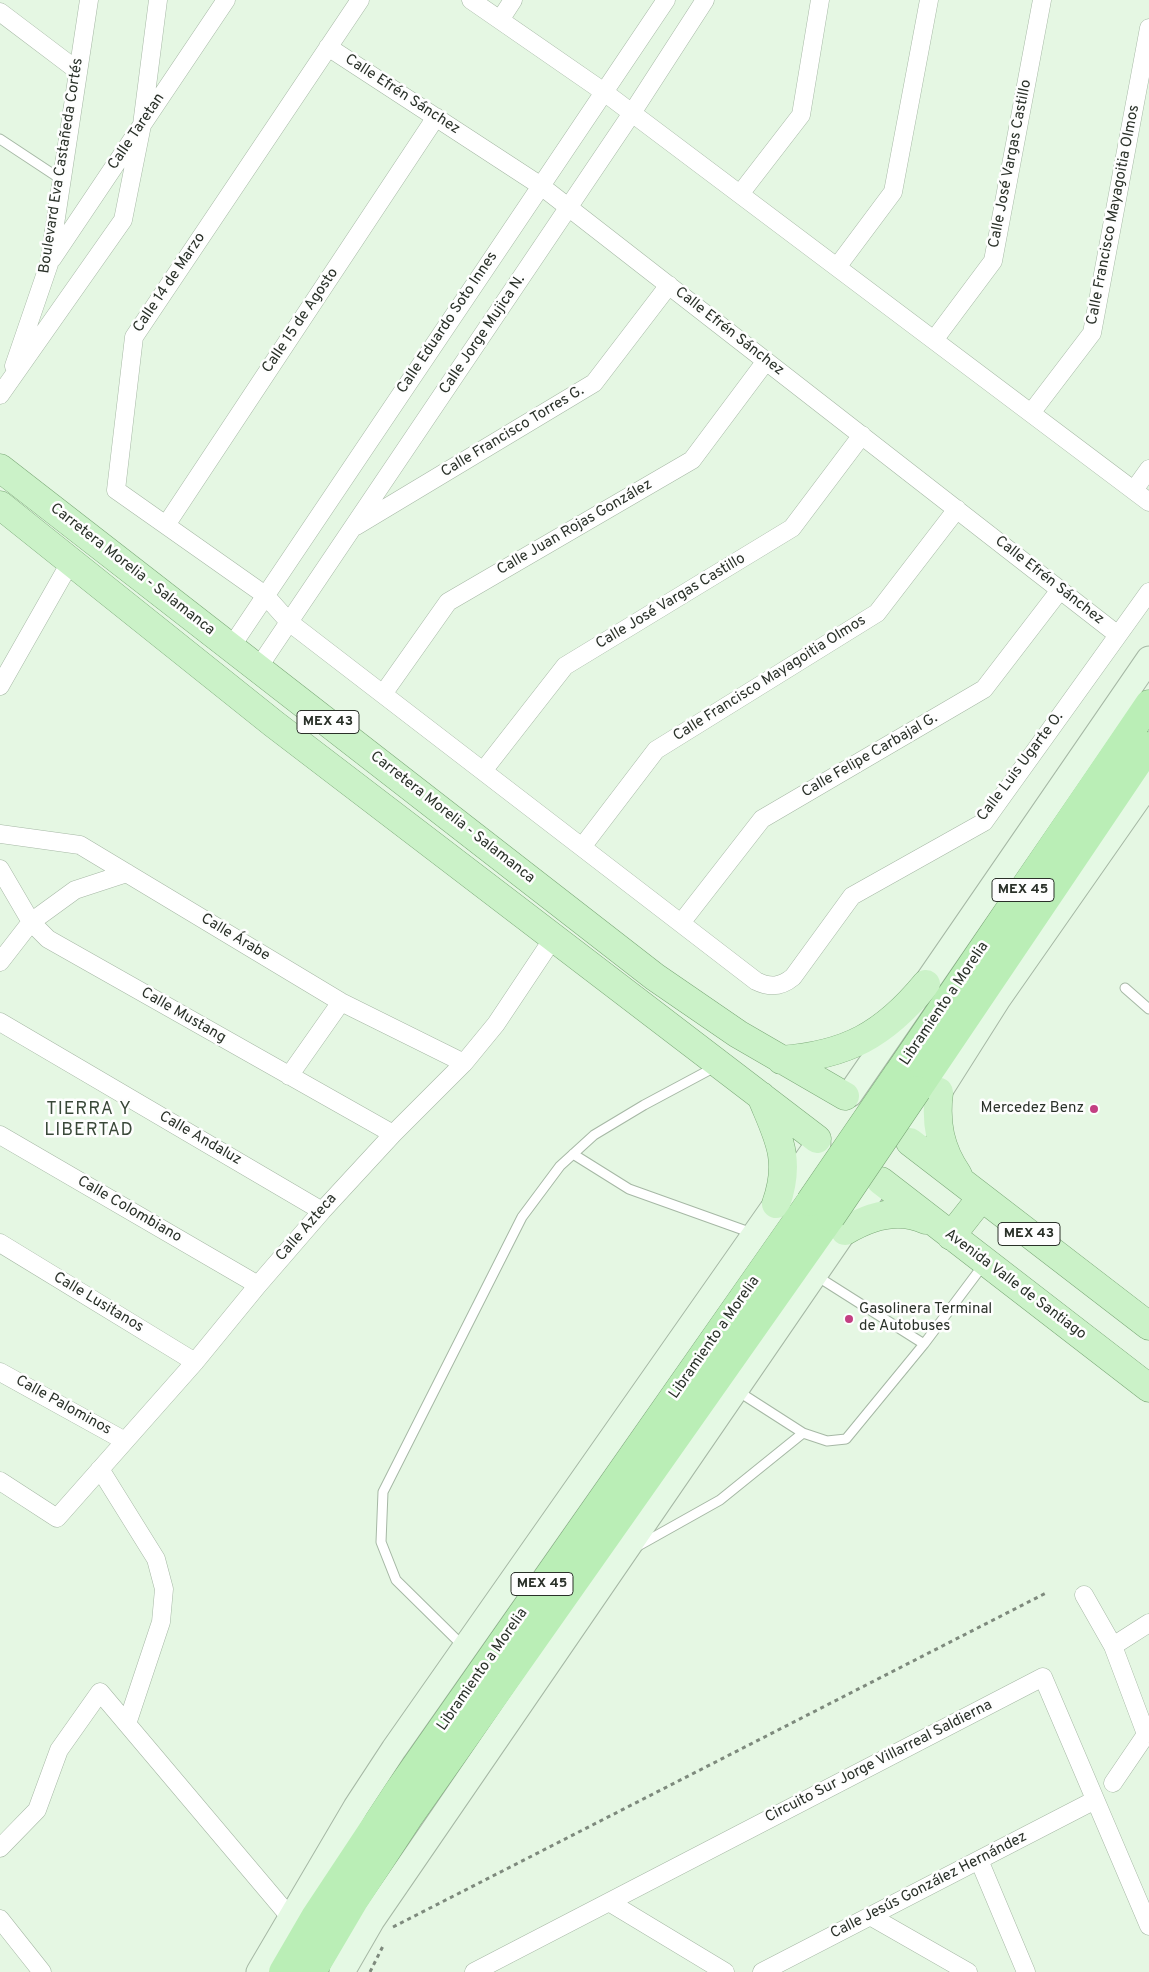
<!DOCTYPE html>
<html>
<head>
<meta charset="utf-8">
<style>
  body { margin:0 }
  canvas { display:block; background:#e5f7e3 }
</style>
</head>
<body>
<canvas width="1149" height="1972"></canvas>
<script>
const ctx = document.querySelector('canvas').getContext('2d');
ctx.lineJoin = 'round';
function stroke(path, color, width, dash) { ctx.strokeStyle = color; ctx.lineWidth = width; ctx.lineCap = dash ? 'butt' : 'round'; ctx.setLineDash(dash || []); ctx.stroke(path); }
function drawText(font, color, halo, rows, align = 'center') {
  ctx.font = font + ' Overpass,sans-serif'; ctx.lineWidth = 5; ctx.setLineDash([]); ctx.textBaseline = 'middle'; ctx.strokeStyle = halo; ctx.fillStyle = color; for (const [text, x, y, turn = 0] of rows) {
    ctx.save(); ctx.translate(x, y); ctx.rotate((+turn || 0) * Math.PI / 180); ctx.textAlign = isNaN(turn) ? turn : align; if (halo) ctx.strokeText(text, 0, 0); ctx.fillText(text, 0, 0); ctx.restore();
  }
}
const path = new Path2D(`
  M393,1927L1046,1593
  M370,1972L384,1944`);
const service = new Path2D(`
  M0,139L62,180
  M1125,988L1149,1009
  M573,1154L629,1189L752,1233
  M815,1275L924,1344
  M736,1390L803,1433L827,1441L846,1439L924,1344L984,1264
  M638,1546L720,1500L803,1433
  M463,1646L396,1580L381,1542L383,1492L522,1217L560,1166L594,1135L644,1105L715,1067`);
const minor = new Path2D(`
  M360,0L134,337L116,490L265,595L289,622L756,981C770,988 781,987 793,977L852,896L984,822L1149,592
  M471,0L604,92L1149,502
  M0,12L78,71
  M500,20L513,0
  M328,47L541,186L1118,635
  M740,194L801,115L820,0
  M52,259L226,0
  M837,267L893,192L929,0
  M934,340L993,261L1042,0
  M14,366L49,264L89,0
  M0,395L123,220L142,125L158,0
  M1031,413L1092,333L1149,28
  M1134,490L1149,469
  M166,525L436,117
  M356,526L594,383L669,285
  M231,647L666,0
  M258,668L632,113L705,0
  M0,686L71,561
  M383,694L448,602L692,460L766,361
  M483,771L565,666L792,528L862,435
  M0,834L80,845L341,1002L464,1063
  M582,847L656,750L877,613L957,509
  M0,869L31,922L48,939L393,1134
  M681,923L762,819L984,689L1060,590
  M0,962L31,922L75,890L127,873
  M0,1022L322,1211
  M289,1076L341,1002
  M0,1135L258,1285
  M0,1243L195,1362
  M0,1372L125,1441
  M100,1469L156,1559L164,1589L161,1622L127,1724
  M0,1481L57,1518L195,1362L258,1285L322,1211L393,1134L464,1063L496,1024L554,937
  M1084,1595L1113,1646L1146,1734
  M1113,1646L1149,1623
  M1113,1783L1149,1730
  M0,1848L37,1810L59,1750L100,1692L290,1917
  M979,1860L1026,1972
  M609,1902L725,1972
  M870,1916L968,1972
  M0,1919L42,1972
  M474,1972L1043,1677L1149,1926
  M762,1972L1095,1800`);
const secondary = new Path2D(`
  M850,1094L1149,659
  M910,1138L998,999L1149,783
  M259,1972L356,1807L394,1749L818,1144
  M342,1972L372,1920L878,1182`);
const primary = new Path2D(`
  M0,468L655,977L738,1034L845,1096
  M0,505L274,724L817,1139
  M781,1060C847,1055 884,1035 926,984
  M939,1092C935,1123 940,1149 958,1175
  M761,1096C778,1137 792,1159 776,1204
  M910,1142L1149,1326
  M881,1181L1149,1388
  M845,1231C870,1216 898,1207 926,1220
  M951,1236L981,1198`);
const trunk = new Path2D(`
  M897,1075L1149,704
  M917,1090L1149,746
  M283,1972L315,1917L399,1790L810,1202
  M312,1972L355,1899L408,1818L831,1217`);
const trunkBridge = new Path2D(`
  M810,1202L897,1075
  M831,1217L917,1090`);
const markers = [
  [1094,1109,5,"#c33f82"],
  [849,1319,5,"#c33f82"]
];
const shields = [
  [328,722,62],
  [1023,890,62],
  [1029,1234,62],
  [542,1584,62]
];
const shieldNames = [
  ["MEX 43",328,722],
  ["MEX 45",1023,890],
  ["MEX 43",1029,1234],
  ["MEX 45",542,1584]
];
const streetNames = [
  ["Calle Efrén Sánchez",402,95,33],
  ["Calle Taretan",137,132,-56],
  ["Calle José Vargas Castillo",1011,164,-79],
  ["Boulevard Eva Castañeda Cortés",62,166,-81],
  ["Calle Francisco Mayagoitia Olmos",1114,215,-79],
  ["Calle 14 de Marzo",170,283,-56],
  ["Calle 15 de Agosto",301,321,-56],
  ["Calle Eduardo Soto Innes",448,323,-56],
  ["Calle Efrén Sánchez",729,332,38],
  ["Calle Jorge Mujica N.",483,335,-56],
  ["Calle Francisco Torres G.",513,432,-31],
  ["Calle Juan Rojas González",575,528,-30],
  ["Carretera Morelia - Salamanca",132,570,38],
  ["Calle Efrén Sánchez",1049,581,38],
  ["Calle José Vargas Castillo",671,602,-31],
  ["Calle Francisco Mayagoitia Olmos",770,679,-32],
  ["Calle Felipe Carbajal G.",870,756,-30],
  ["Calle Luis Ugarte O.",1021,767,-53],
  ["Carretera Morelia - Salamanca",452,818,38],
  ["Calle Árabe",235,938,31],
  ["Libramiento a Morelia",945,1004,-56],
  ["Calle Mustang",183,1016,30],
  ["Calle Andaluz",200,1139,30],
  ["Calle Colombiano",129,1210,30],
  ["Calle Azteca",307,1228,-49],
  ["Avenida Valle de Santiago",1015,1285,37],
  ["Calle Lusitanos",98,1303,31],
  ["Libramiento a Morelia",715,1338,-55],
  ["Calle Palominos",63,1406,29],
  ["Libramiento a Morelia",483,1670,-55],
  ["Circuito Sur Jorge Villarreal Saldierna",879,1762,-27],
  ["Calle Jesús González Hernández",929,1886,-27]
];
const poiNames = [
  ["Mercedez Benz",1084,1109],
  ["Gasolinera Terminal",859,1310,"left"],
  ["de Autobuses",859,1327,"left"]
];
const quarterNames = [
  ["TIERRA Y",89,1110],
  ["LIBERTAD",89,1131]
];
stroke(service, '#a6b8a5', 11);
stroke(minor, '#a6b8a5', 19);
stroke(secondary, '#a6b8a5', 27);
stroke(primary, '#7ca979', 29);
stroke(trunk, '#7ca979', 29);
stroke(path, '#7e8a7d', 3, [4, 4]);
stroke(service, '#fff', 9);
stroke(minor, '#fff', 18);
stroke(secondary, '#e5f9e4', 25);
stroke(primary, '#cbf2c8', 28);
stroke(trunk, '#baeeb6', 28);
stroke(trunkBridge, '#7ca979', 29, []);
stroke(trunkBridge, '#baeeb6', 28);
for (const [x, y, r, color] of markers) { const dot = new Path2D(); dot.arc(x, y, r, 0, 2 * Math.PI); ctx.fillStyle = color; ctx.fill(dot); stroke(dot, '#fefefe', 2); }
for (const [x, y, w] of shields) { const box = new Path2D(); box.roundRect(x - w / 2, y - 11.5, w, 23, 4); ctx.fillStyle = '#fefefe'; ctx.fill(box); stroke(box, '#2a3129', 1); }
drawText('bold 14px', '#2a3129', null, shieldNames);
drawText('15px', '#2a3129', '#fefefe', streetNames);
drawText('15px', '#2a3129', '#fefefe', poiNames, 'right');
ctx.letterSpacing = '1px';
drawText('18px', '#394838', '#fefefe', quarterNames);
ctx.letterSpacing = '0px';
</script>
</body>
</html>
